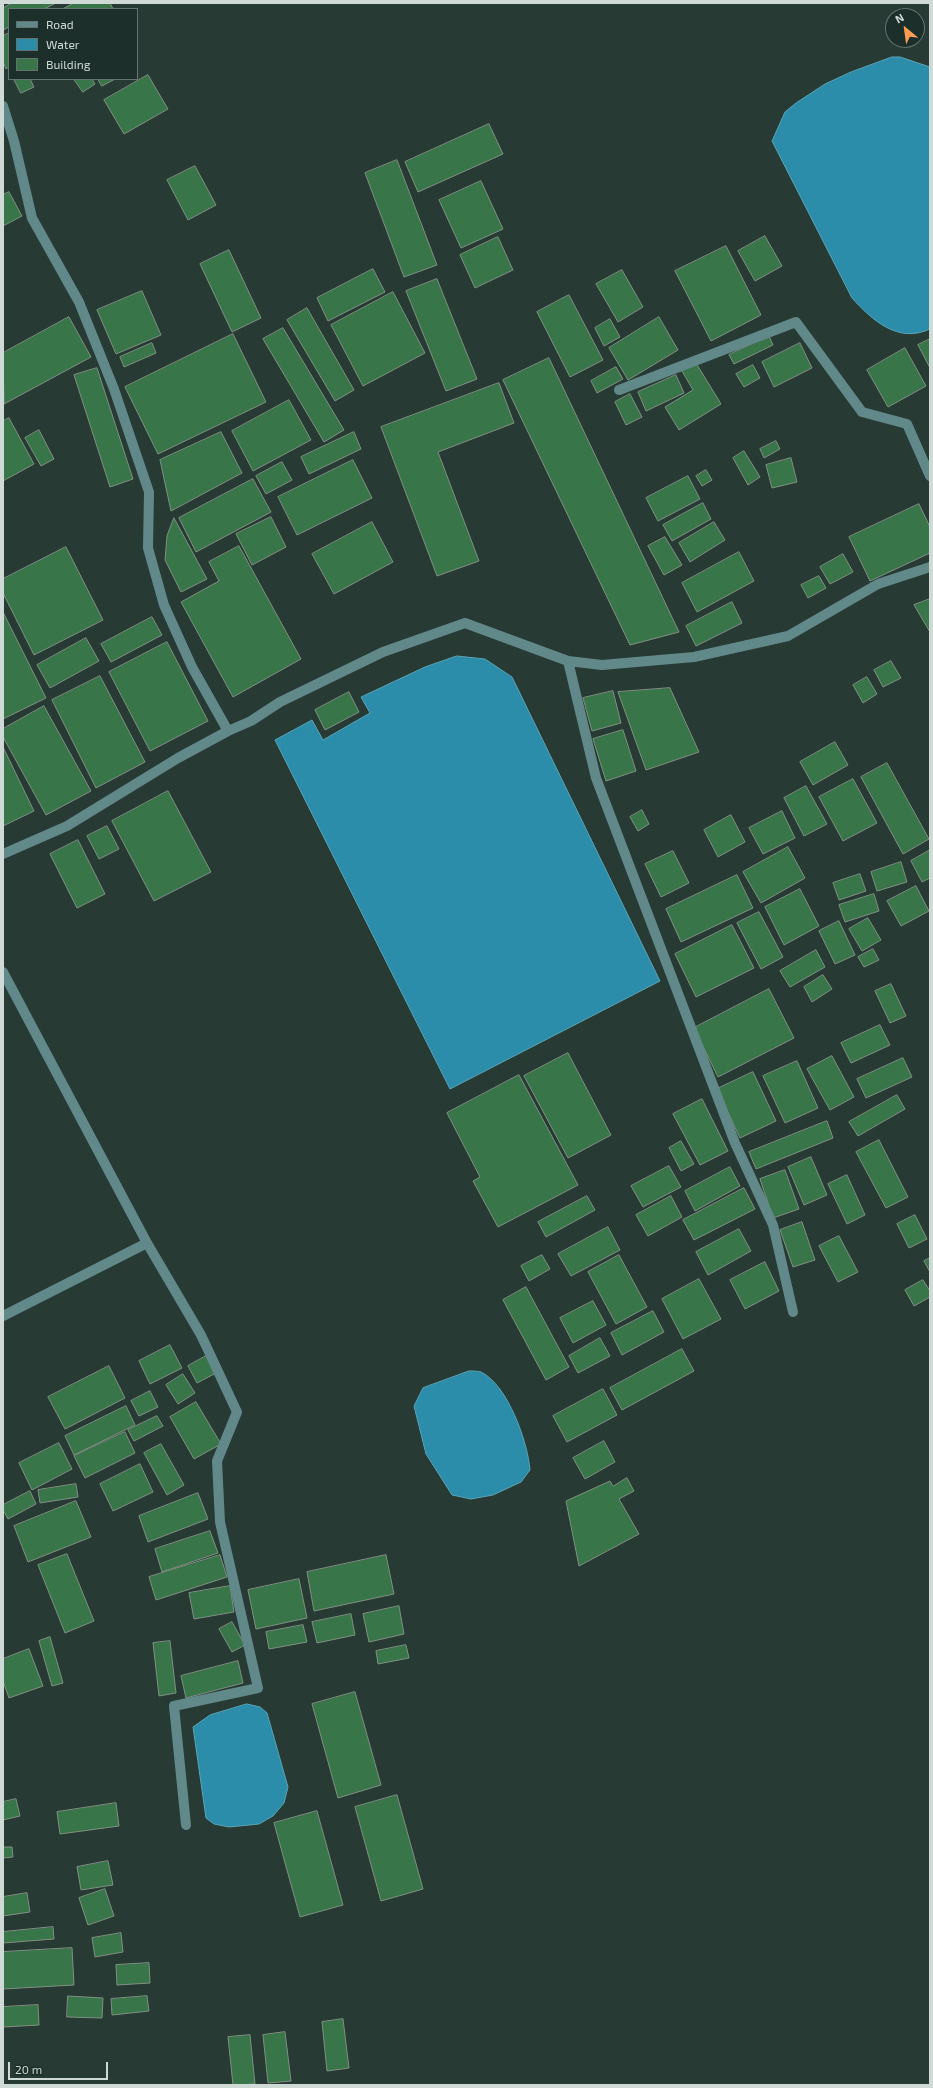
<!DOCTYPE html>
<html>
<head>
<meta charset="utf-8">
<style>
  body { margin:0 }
  #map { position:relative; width:933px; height:2088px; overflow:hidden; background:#273a34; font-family:"Exo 2",sans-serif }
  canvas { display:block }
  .frame { position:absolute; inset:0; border:4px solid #cfdad6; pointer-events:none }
  .legend { position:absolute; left:8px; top:8px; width:130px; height:72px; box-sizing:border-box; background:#1d2f2a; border:1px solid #64736f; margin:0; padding:5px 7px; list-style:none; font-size:12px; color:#cfdad6 }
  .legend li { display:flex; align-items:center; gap:8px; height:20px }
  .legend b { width:20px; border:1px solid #64736f }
  .north { position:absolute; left:885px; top:8px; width:40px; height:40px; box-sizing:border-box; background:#1d2f2a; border:1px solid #64736f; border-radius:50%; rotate:331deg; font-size:11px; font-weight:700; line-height:16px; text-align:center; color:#cfdad6 }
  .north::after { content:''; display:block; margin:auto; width:14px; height:18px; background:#fc9d53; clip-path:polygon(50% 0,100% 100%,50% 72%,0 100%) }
  .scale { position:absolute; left:8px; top:2062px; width:100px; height:18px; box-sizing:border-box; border:2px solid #cfdad6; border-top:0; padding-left:5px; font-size:12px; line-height:14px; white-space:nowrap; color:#cfdad6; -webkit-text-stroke:3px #1d2f2a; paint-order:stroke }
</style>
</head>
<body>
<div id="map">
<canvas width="933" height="2088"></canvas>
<div class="frame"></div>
<ul class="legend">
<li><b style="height:5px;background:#62898a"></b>Road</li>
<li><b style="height:11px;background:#2b8da9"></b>Water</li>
<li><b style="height:11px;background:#387649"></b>Building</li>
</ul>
<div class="north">N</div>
<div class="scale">20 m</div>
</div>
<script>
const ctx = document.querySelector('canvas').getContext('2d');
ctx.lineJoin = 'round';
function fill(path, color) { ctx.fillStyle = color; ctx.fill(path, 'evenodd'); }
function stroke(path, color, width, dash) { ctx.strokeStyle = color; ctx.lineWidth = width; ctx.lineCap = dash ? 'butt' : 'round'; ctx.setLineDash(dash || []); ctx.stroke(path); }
const water = new Path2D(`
  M892,57H900L930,67V329C898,344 872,320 852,298L772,141L785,112L796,103L825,84L851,72Z
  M457,656L485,659L512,677L660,981L450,1089L275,740L312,720L323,740L370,713L361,697L425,667Z
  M469,1371C473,1371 478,1371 481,1372C508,1385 528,1443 530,1470L521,1482L493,1495L471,1499L452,1495L426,1454L414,1406L423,1388Z
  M247,1704L260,1707L267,1713L288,1787L284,1803L273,1816L259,1824L229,1827L214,1824L206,1818L193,1727L210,1715Z`);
const building = new Path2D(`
  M13,3H56L44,9H9V27L3,30V8Z
  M74,3H110L113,9H63Z
  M9,33V67L6,69L3,62V36Z
  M148,75L168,109L124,134L104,100Z
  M14,79H30L34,87L21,93Z
  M74,79H92L95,84L83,92Z
  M98,79H115L102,86Z
  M489,124L503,154L418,192L405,162Z
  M397,160L437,265L404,277L365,173Z
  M195,166L216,205L188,220L167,180Z
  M481,181L503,229L461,248L439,200Z
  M9,192L22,216L3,226V195Z
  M765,236L782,266L755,281L738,251Z
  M498,237L513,270L475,288L460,255Z
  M726,246L761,315L711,341L675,271Z
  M229,250L261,318L232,332L200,264Z
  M373,269L385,292L328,321L317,298Z
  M622,270L643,307L618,322L596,284Z
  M437,279L477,379L446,391L406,291Z
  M142,291L161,335L116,354L97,310Z
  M393,292L425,353L363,386L331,325Z
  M569,295L603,360L570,377L537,312Z
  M307,308L354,390L335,401L287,320Z
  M69,317L91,357L4,404L3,353Z
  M659,317L678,350L628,380L609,348Z
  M610,319L620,337L604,346L595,328Z
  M283,328L344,430L324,442L263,339Z
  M233,334L266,402L158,454L125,387Z
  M769,336L773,345L734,364L729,355Z
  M930,339V368L918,345Z
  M152,343L156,353L124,367L120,357Z
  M800,343L812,368L774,387L762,362Z
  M905,348L926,386L888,407L867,370Z
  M549,358L679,632L630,645L503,380Z
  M696,363L721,404L679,430L665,407L693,390L682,371Z
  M753,365L760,378L744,387L736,374Z
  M616,367L623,379L597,393L591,381Z
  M97,368L133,479L110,487L74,375Z
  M676,375L684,393L646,411L638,392Z
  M499,383L514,423L438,452L479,561L437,576L381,427Z
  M630,394L642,417L626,425L615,402Z
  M289,400L311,440L253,471L232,431Z
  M9,418L34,464L3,481V421Z
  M39,430L54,459L41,466L25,438Z
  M221,432L242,473L171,511L160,460Z
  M354,432L361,449L309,474L301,457Z
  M776,441L780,449L764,458L760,449Z
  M744,451L760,477L748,485L733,458Z
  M791,458L797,482L772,488L766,465Z
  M353,460L372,498L297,535L278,497Z
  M282,462L292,480L266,494L256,476Z
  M706,470L712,480L702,486L696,476Z
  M688,476L700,499L658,521L646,498Z
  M253,479L271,512L196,552L179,518Z
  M703,503L711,519L672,541L663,525Z
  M919,504L930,527V553L870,581L849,537Z
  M271,517L286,547L252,565L236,534Z
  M174,518L207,579L181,592L165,560L167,536Z
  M372,522L393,562L334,594L312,554Z
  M714,522L725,540L690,562L679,543Z
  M665,537L682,565L664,575L648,546Z
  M239,546L301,659L233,697L181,602L219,581L209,562Z
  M66,547L103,620L34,655L3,593V579Z
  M739,552L754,581L697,612L682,583Z
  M843,554L853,572L830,584L820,567Z
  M819,576L826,588L808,598L801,585Z
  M930,599V632L914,605Z
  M732,602L742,623L696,646L686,626Z
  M3,612L46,698L3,719Z
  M152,617L162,635L111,662L101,644Z
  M86,638L99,661L50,688L37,665Z
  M167,642L208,721L150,751L109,672Z
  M891,661L901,678L883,687L874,670Z
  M100,676L145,762L96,788L52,700Z
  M867,677L877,694L863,703L853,685Z
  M670,688L699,752L646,770L618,692Z
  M613,691L621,723L592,731L583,698Z
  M349,692L359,712L325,730L315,710Z
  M44,706L91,791L46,815L3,737V729Z
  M623,730L636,771L606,781L593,739Z
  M835,742L848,765L813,785L800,762Z
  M3,747L34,811L3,826Z
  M887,763L929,839L903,854L861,777Z
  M853,779L877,823L843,841L819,797Z
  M806,786L827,824L804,836L784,798Z
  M168,791L211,872L154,901L112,821Z
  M642,810L649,824L638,831L630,817Z
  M782,811L795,838L763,854L749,828Z
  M731,815L745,842L718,857L704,830Z
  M107,826L119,849L99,859L87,836Z
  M78,840L105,894L77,908L50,854Z
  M788,847L805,878L761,903L743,872Z
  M930,850V878L922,882L911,861Z
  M673,851L689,883L661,897L645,864Z
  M901,862L907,882L877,891L871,872Z
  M860,874L866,891L839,900L833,883Z
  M737,875L753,908L681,942L666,909Z
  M916,886L929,911L901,926L887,901Z
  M800,889L819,926L784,945L765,907Z
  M874,894L879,911L845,922L839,905Z
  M759,912L783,957L761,969L737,923Z
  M868,918L881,940L862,951L849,929Z
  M839,921L855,955L835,964L819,931Z
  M732,925L754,968L696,997L675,954Z
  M873,949L879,960L864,967L858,957Z
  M816,950L825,967L790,987L780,971Z
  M823,975L832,989L812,1002L804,987Z
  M891,984L906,1016L890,1023L875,991Z
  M769,989L794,1038L718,1077L694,1028Z
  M880,1025L890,1045L851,1063L841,1043Z
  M568,1053L611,1135L568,1158L524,1076Z
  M832,1056L854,1097L830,1110L807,1069Z
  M903,1058L912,1077L866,1098L857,1079Z
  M797,1061L818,1108L785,1123L763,1076Z
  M753,1072L776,1121L740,1138L717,1089Z
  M519,1075L578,1185L498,1227L473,1181L480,1177L447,1113Z
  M897,1095L905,1109L858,1136L849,1122Z
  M702,1099L728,1151L700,1165L673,1114Z
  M827,1121L833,1138L756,1169L749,1152Z
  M879,1140L908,1197L886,1208L856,1152Z
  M681,1141L694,1164L681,1171L669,1148Z
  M811,1157L827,1195L804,1205L788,1167Z
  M669,1166L681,1187L643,1207L631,1186Z
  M730,1167L740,1186L695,1211L685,1191Z
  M785,1170L799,1209L773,1218L760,1179Z
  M847,1175L865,1215L847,1224L828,1184Z
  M744,1188L755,1209L694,1240L683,1220Z
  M587,1196L595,1210L546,1237L538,1222Z
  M671,1196L682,1217L648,1236L636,1215Z
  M915,1215L927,1239L909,1248L897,1224Z
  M802,1222L815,1260L793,1267L780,1230Z
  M608,1227L620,1250L571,1276L558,1254Z
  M739,1229L751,1251L708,1275L696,1252Z
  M839,1236L858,1272L838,1282L819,1246Z
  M542,1255L550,1269L529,1281L521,1266Z
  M619,1255L647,1307L616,1324L588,1272Z
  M930,1258V1272L924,1261Z
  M765,1262L779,1291L745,1309L730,1280Z
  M699,1279L721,1319L683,1339L662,1299Z
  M923,1280L930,1291V1297L914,1306L905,1290Z
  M526,1287L569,1367L546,1380L503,1300Z
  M593,1301L606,1325L573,1343L560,1318Z
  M653,1311L664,1332L622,1355L611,1333Z
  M600,1338L610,1356L578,1373L569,1356Z
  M170,1345L182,1368L150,1384L139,1361Z
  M682,1349L694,1371L622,1410L610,1388Z
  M206,1356L216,1373L197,1383L188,1366Z
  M109,1366L125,1398L65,1429L48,1397Z
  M183,1374L195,1393L178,1404L166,1385Z
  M603,1389L617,1415L567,1442L553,1416Z
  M150,1391L158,1407L139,1416L131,1401Z
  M196,1402L221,1444L194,1459L170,1417Z
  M126,1406L135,1425L74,1455L65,1436Z
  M157,1416L163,1426L134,1441L128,1430Z
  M125,1432L135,1453L85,1478L74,1456Z
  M604,1441L615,1462L585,1479L573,1458Z
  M59,1443L72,1469L32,1490L19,1463Z
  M161,1444L184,1485L167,1495L144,1453Z
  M140,1464L153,1492L113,1511L100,1484Z
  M627,1478L634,1491L619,1499L639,1534L579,1566L566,1501L610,1481L613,1486Z
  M76,1484L78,1497L40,1503L38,1490Z
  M30,1491L36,1504L8,1519L3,1510V1505Z
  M198,1493L208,1519L148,1542L139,1516Z
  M76,1501L91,1537L28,1562L14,1526Z
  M210,1531L218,1553L162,1572L155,1549Z
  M67,1554L94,1621L65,1633L38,1565Z
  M220,1555L227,1577L156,1600L149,1577Z
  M386,1555L394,1594L314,1611L307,1572Z
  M299,1579L307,1618L256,1629L248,1590Z
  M230,1586L234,1612L194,1619L189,1593Z
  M399,1606L404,1634L369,1642L363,1614Z
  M351,1614L355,1635L317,1643L312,1622Z
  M232,1622L245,1645L232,1652L219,1629Z
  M303,1625L307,1642L269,1649L266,1632Z
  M50,1637L63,1683L52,1686L39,1641Z
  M170,1641L176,1693L159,1696L153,1643Z
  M406,1645L409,1658L378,1664L376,1651Z
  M29,1649L43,1686L9,1698L3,1681V1659Z
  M238,1661L243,1683L186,1698L181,1676Z
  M355,1692L381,1785L338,1798L312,1704Z
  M397,1795L423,1889L381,1901L355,1807Z
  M16,1799L20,1816L3,1820V1802Z
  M116,1803L119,1826L60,1834L57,1812Z
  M317,1811L343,1905L300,1917L274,1823Z
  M3,1847H12L13,1857L3,1858Z
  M108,1861L113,1885L81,1890L77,1867Z
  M105,1889L114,1916L88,1925L79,1898Z
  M27,1893L30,1912L3,1916V1897Z
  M53,1927L54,1939L3,1943V1932Z
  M121,1933L123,1952L95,1957L92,1938Z
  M72,1948L74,1985L3,1989V1952Z
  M149,1963L150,1983L117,1985L116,1965Z
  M68,1996L103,1998L102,2018L67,2017Z
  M147,1996L149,2011L112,2015L111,1999Z
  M38,2005L39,2025L3,2027V2007Z
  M343,2019L349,2068L327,2071L322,2022Z
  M285,2032L291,2081L268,2083L263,2035Z
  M250,2035L255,2084L233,2085L228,2037Z`);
const minor = new Path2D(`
  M3,106L14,141L32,218L79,302L114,389L149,492L148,548L164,605L192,667L228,731
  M619,390L796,322L862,412L907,424L930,476
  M568,661L596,778L735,1143L773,1225L793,1312
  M3,854L67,826L178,758L228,731L251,721L280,702L383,652L465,623L568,661L602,665L694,657L788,636L878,584L930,567
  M3,972L147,1243L201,1335L237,1412L217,1461L220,1522L258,1688L174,1706L186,1825
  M3,1316L147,1243`);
fill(water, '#2b8da9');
stroke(water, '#5ca4b6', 1);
fill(building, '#387649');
stroke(building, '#819083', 1);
stroke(minor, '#62898a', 10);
</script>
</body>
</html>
